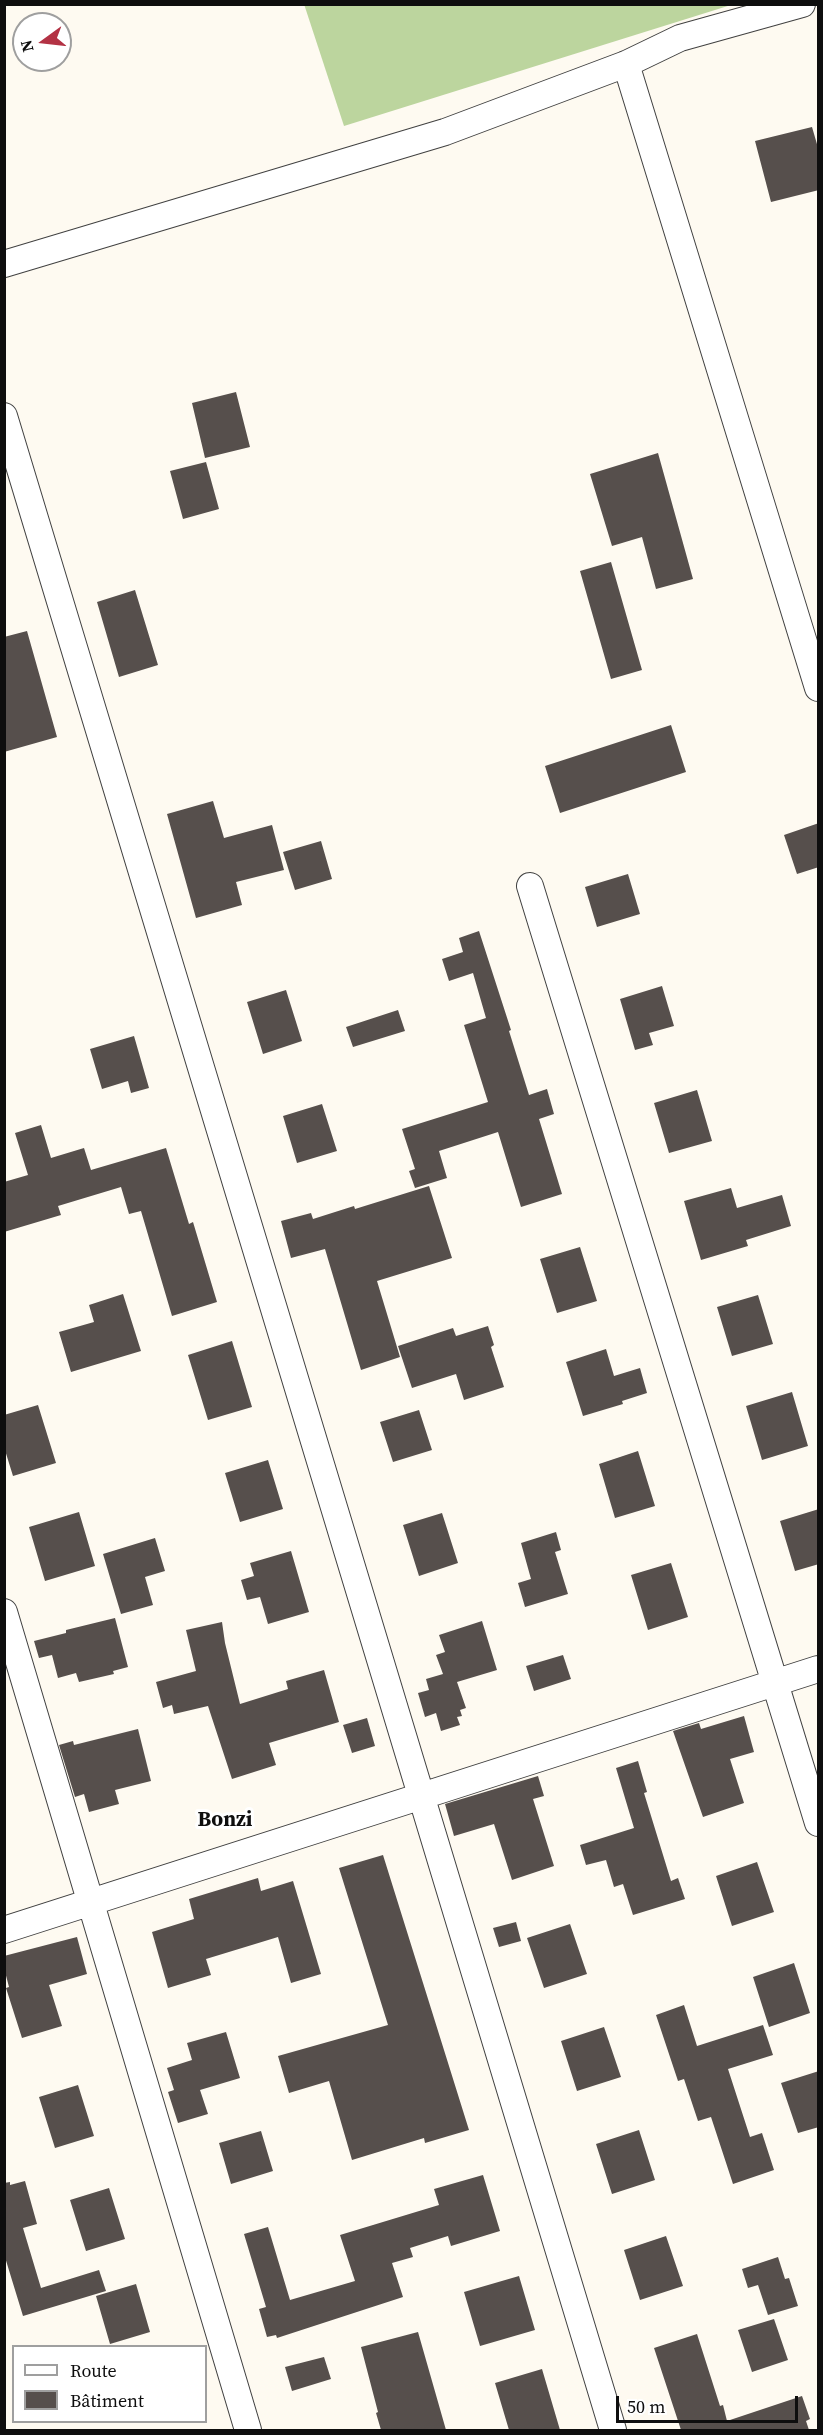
<!DOCTYPE html>
<html>
<head>
<meta charset="utf-8">
<style>
  body { margin:0 }
  #map { position:relative; width:823px; height:2435px; overflow:hidden; background:#fefaf1; font-family:"Source Serif 4",serif }
  canvas { display:block }
  .frame { position:absolute; inset:0; border:6px solid #0e0e0e; pointer-events:none }
  .legend { position:absolute; left:12px; top:2345px; width:195px; height:78px; box-sizing:border-box; background:#fff; border:2px solid #9f9f9f; margin:0; padding:8px 10px; list-style:none; font-size:18px; color:#0e0e0e }
  .legend li { display:flex; align-items:center; gap:12px; height:30px }
  .legend b { width:30px; border:2px solid #9f9f9f }
  .north { position:absolute; left:12px; top:12px; width:60px; height:60px; box-sizing:border-box; background:#fff; border:2px solid #9f9f9f; border-radius:50%; rotate:255deg; font-size:16px; font-weight:700; line-height:24px; text-align:center; color:#0e0e0e }
  .north::after { content:''; display:block; margin:auto; width:21px; height:27px; background:#b33244; clip-path:polygon(50% 0,100% 100%,50% 72%,0 100%) }
  .scale { position:absolute; left:616px; top:2396px; width:182px; height:27px; box-sizing:border-box; border:3px solid #0e0e0e; border-top:0; padding-left:8px; font-size:18px; line-height:21px; white-space:nowrap; color:#0e0e0e; -webkit-text-stroke:4px #fff; paint-order:stroke }
</style>
</head>
<body>
<div id="map">
<canvas width="823" height="2435"></canvas>
<div class="frame"></div>
<ul class="legend">
<li><b style="height:8px;background:#fff"></b>Route</li>
<li><b style="height:16px;background:#564f4c"></b>Bâtiment</li>
</ul>
<div class="north">N</div>
<div class="scale">50 m</div>
</div>
<script>
const ctx = document.querySelector('canvas').getContext('2d');
ctx.lineJoin = 'round';
function fill(path, color) { ctx.fillStyle = color; ctx.fill(path, 'evenodd'); }
function stroke(path, color, width, dash) { ctx.strokeStyle = color; ctx.lineWidth = width; ctx.lineCap = dash ? 'butt' : 'round'; ctx.setLineDash(dash || []); ctx.stroke(path); }
function drawText(font, color, halo, rows, align = 'center') {
  ctx.font = font + ' "Source Serif 4",serif'; ctx.lineWidth = 6; ctx.setLineDash([]); ctx.textBaseline = 'middle'; ctx.strokeStyle = halo; ctx.fillStyle = color; for (const [text, x, y, turn = 0] of rows) {
    ctx.save(); ctx.translate(x, y); ctx.rotate((+turn || 0) * Math.PI / 180); ctx.textAlign = isNaN(turn) ? turn : align; if (halo) ctx.strokeText(text, 0, 0); ctx.fillText(text, 0, 0); ctx.restore();
  }
}
const forest = new Path2D(`
  M304,4H731V5L344,126Z`);
const building = new Path2D(`
  M812,127L819,151V190L771,202L755,141Z
  M236,392L250,447L205,458L192,403Z
  M658,453L693,579L656,589L642,537L612,546L590,474Z
  M206,462L219,509L183,519L170,471Z
  M611,562L642,670L611,679L580,571Z
  M135,590L158,665L119,677L97,602Z
  M27,631L57,737L4,752V637Z
  M671,725L686,772L560,813L545,766Z
  M213,801L224,838L272,825L284,870L236,882L242,905L196,918L167,814Z
  M819,823V867L797,874L784,835Z
  M321,841L332,879L295,890L283,852Z
  M628,874L640,914L597,927L585,887Z
  M479,931L511,1030L509,1031L529,1095L547,1089L554,1114L539,1119L562,1194L521,1207L498,1132L439,1151L447,1178L415,1188L409,1171L415,1169L402,1129L488,1102L464,1025L486,1018L473,973L449,981L442,959L463,952L459,938Z
  M662,986L674,1026L649,1033L653,1045L635,1050L620,999Z
  M286,990L302,1041L263,1054L247,1002Z
  M398,1010L405,1031L353,1047L346,1027Z
  M134,1036L149,1088L131,1093L128,1081L102,1089L90,1049Z
  M697,1090L712,1141L669,1153L654,1103Z
  M322,1104L337,1151L297,1163L283,1116Z
  M41,1125L51,1158L84,1148L91,1170L166,1148L189,1224L193,1222L217,1302L172,1316L141,1211L129,1214L121,1187L58,1206L61,1215L4,1232V1182L28,1175L15,1133Z
  M429,1186L452,1258L377,1281L400,1357L361,1370L325,1249L291,1258L281,1221L311,1213L313,1219L354,1206L355,1209Z
  M731,1188L737,1208L782,1195L791,1226L746,1240L748,1246L701,1260L684,1201Z
  M580,1247L597,1301L557,1313L540,1259Z
  M123,1294L141,1351L71,1372L59,1332L94,1322L89,1305Z
  M758,1295L773,1344L732,1356L717,1307Z
  M488,1326L494,1345L491,1347L504,1387L464,1400L456,1374L412,1388L398,1346L453,1328L456,1336Z
  M232,1341L252,1407L208,1420L188,1355Z
  M606,1349L614,1376L640,1368L647,1393L622,1401L623,1404L583,1416L566,1362Z
  M792,1392L808,1446L762,1460L746,1406Z
  M38,1405L56,1463L13,1476L4,1447V1415Z
  M419,1410L432,1450L393,1462L380,1422Z
  M638,1451L655,1506L615,1518L599,1464Z
  M268,1460L283,1509L240,1522L225,1473Z
  M819,1509V1564L795,1571L780,1521Z
  M79,1512L95,1566L45,1581L29,1527Z
  M442,1513L458,1563L419,1576L403,1525Z
  M556,1532L561,1550L555,1552L568,1594L525,1607L518,1583L531,1579L521,1543Z
  M155,1538L165,1571L145,1577L153,1605L121,1614L103,1554Z
  M291,1551L309,1612L268,1624L260,1597L247,1600L241,1580L254,1576L250,1563Z
  M671,1563L688,1617L648,1630L631,1575Z
  M115,1618L128,1667L113,1671L114,1674L79,1682L76,1673L58,1678L52,1655L39,1658L34,1641L66,1633V1630Z
  M482,1621L497,1670L457,1682L466,1708L460,1710L462,1716L457,1717L460,1725L441,1731L436,1713L425,1717L418,1693L429,1690L426,1679L443,1674L436,1655L445,1652L439,1635Z
  M222,1622L225,1643L240,1704L288,1689L286,1681L324,1670L339,1722L269,1743L276,1765L232,1779L208,1706L174,1714L172,1705L163,1708L156,1682L196,1671L186,1630Z
  M563,1655L571,1679L534,1691L526,1666Z
  M744,1716L754,1752L730,1759L744,1803L703,1817L673,1731L699,1723L701,1729Z
  M367,1718L375,1746L352,1753L343,1725Z
  M138,1729L151,1781L115,1790L119,1804L89,1812L84,1794L75,1797L59,1745L73,1741L74,1745Z
  M638,1761L647,1792L644,1793L671,1881L678,1878L685,1899L633,1915L623,1884L614,1887L606,1860L586,1865L580,1845L634,1828L616,1768Z
  M538,1776L544,1796L533,1799L554,1866L512,1880L494,1824L454,1836L445,1804Z
  M383,1855L469,2130L425,2143L424,2138L352,2160L329,2081L289,2093L278,2056L388,2025L339,1868Z
  M757,1862L774,1912L732,1926L716,1876Z
  M258,1878L261,1891L293,1881L321,1974L291,1983L278,1937L206,1959L211,1975L168,1988L152,1932L194,1919L189,1899Z
  M516,1922L521,1941L499,1947L493,1928Z
  M570,1924L587,1974L544,1988L527,1938Z
  M77,1937L87,1974L49,1985L62,2026L22,2038L6,1988L9,1987L4,1968V1956Z
  M794,1963L810,2013L769,2027L753,1977Z
  M684,2005L697,2046L763,2025L773,2055L728,2069L750,2137L762,2133L774,2170L733,2184L711,2117L698,2121L684,2079L678,2081L656,2015Z
  M604,2027L621,2077L577,2091L561,2041Z
  M226,2032L240,2078L200,2090L208,2114L178,2123L168,2092L174,2090L167,2068L192,2060L187,2043Z
  M819,2071V2127L798,2133L781,2083Z
  M78,2085L94,2136L55,2148L39,2097Z
  M639,2130L655,2180L612,2194L596,2144Z
  M261,2131L273,2171L231,2184L219,2143Z
  M483,2175L500,2231L451,2246L448,2236L410,2248L413,2257L392,2263L403,2297L277,2338L276,2335L267,2337L259,2309L266,2307L244,2234L268,2227L290,2300L355,2281L340,2235L439,2205L434,2189Z
  M25,2181L37,2224L23,2228L41,2288L99,2270L106,2291L23,2316L4,2254V2183L10,2182V2185Z
  M109,2188L125,2239L86,2251L70,2200Z
  M666,2236L683,2286L640,2300L624,2250Z
  M778,2257L785,2279L789,2278L798,2306L768,2315L758,2285L748,2288L742,2269Z
  M519,2276L535,2330L480,2346L464,2292Z
  M136,2284L150,2332L110,2344L96,2296Z
  M774,2319L788,2360L752,2372L738,2330Z
  M418,2332L446,2430H381L376,2413L378,2412L361,2347Z
  M697,2334L720,2406L723,2405L727,2421L802,2396L810,2419L806,2421L809,2430H681L654,2348Z
  M324,2357L331,2379L292,2391L285,2367Z
  M542,2369L560,2430H509L495,2383Z`);
const minor = new Path2D(`
  M626,64L818,688
  M4,264L445,132L626,64L680,38L802,4
  M4,416L613,2430
  M530,886L818,1823
  M4,1612L248,2430
  M4,1930L818,1669`);
const quarterNames = [
  ["Bonzi",225,1821]
];
fill(forest, '#bcd59e');
fill(building, '#564f4c');
stroke(minor, '#414141', 28);
stroke(minor, '#fff', 26);
drawText('bold 21px', '#0e0e0e', '#fff', quarterNames);
</script>
</body>
</html>
